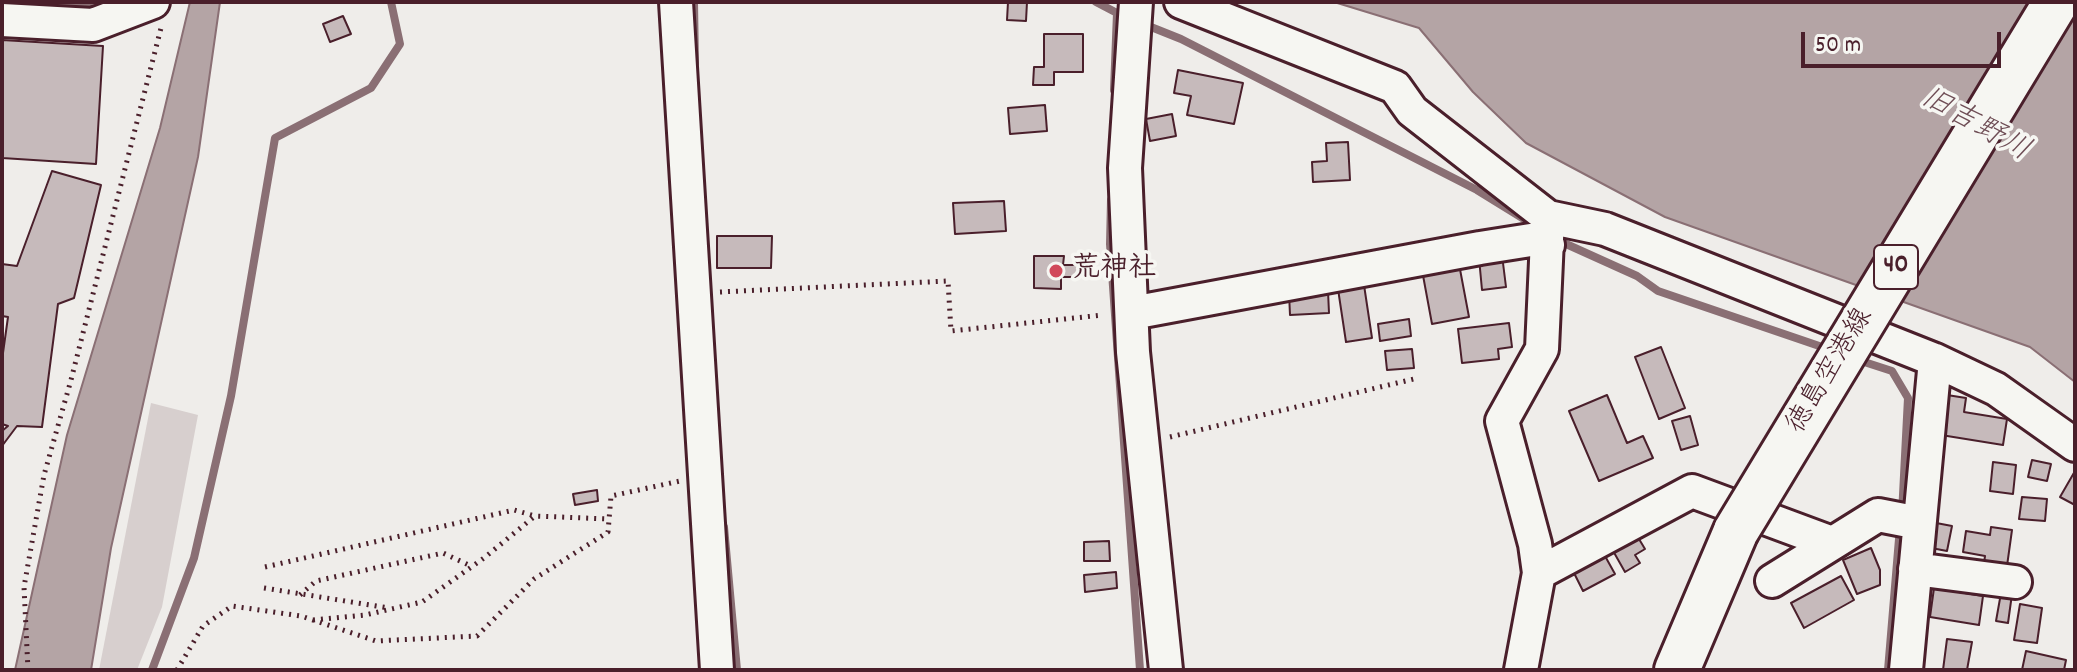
<!DOCTYPE html>
<html>
<head>
<meta charset="utf-8">
<style>
  body { margin:0 }
  #map { position:relative; width:2077px; height:672px; overflow:hidden; background:#efedea; font-family:Dekko,sans-serif }
  canvas { display:block }
  .frame { position:absolute; inset:0; border:4px solid #4a1f2b; pointer-events:none }
  .scale { position:absolute; left:1801px; top:32px; width:200px; height:36px; box-sizing:border-box; border:4px solid #4a1f2b; border-top:0; padding-left:10px; font-size:24px; line-height:28px; white-space:nowrap; color:#4a1f2b; -webkit-text-stroke:6px #f6f6f2; paint-order:stroke }
</style>
</head>
<body>
<div id="map">
<canvas width="2077" height="672"></canvas>
<div class="frame"></div>
<div class="scale">50 m</div>
</div>
<script>
const ctx = document.querySelector('canvas').getContext('2d');
ctx.lineJoin = 'round';
function fill(path, color) { ctx.fillStyle = color; ctx.fill(path, 'evenodd'); }
function stroke(path, color, width, dash) { ctx.strokeStyle = color; ctx.lineWidth = width; ctx.lineCap = dash ? 'butt' : 'round'; ctx.setLineDash(dash || []); ctx.stroke(path); }
function drawText(font, color, halo, rows, align = 'center') {
  ctx.font = font + ' Dekko,"Klee One",sans-serif'; ctx.lineWidth = 7; ctx.setLineDash([]); ctx.textBaseline = 'middle'; ctx.strokeStyle = halo; ctx.fillStyle = color; for (const [text, x, y, turn = 0] of rows) {
    ctx.save(); ctx.translate(x, y); ctx.rotate((+turn || 0) * Math.PI / 180); ctx.textAlign = isNaN(turn) ? turn : align; if (halo) ctx.strokeText(text, 0, 0); ctx.fillText(text, 0, 0); ctx.restore();
  }
}
const green = new Path2D(`
  M151,403L198,415L162,607L137,670H99Z`);
const water = new Path2D(`
  M190,2H220L198,157L111,548L91,670H15L67,435L160,128Z
  M1334,2H2075V382L2030,347L1665,217L1526,143L1473,92L1419,28Z`);
const stream = new Path2D(`
  M694,2L695,63
  M1096,2L1117,13L1114,90
  M26,5L92,8V2
  M1141,23L1181,39L1477,190L1537,227
  M1111,200L1110,244L1140,670
  M1555,239L1637,276L1658,291L1831,350
  M1855,359L1892,371L1908,398L1902,514
  M724,527L737,670
  M152,670L194,558L231,396L275,138L371,88L400,44L391,2
  M1888,670L1900,527`);
const building = new Path2D(`
  M1008,2H1027L1026,21L1007,20Z
  M343,16L351,34L330,42L323,24Z
  M1044,34H1083V72H1054V85H1033L1034,67H1044Z
  M2,40L103,46L96,164L2,158Z
  M1178,70L1243,83L1234,124L1187,115L1191,96L1174,93Z
  M1045,105L1047,131L1010,134L1008,108Z
  M1172,114L1176,136L1150,141L1146,119Z
  M1348,142L1350,180L1313,182L1312,162L1327,161L1326,143Z
  M52,171L101,185L74,298L58,304L42,427L17,426L2,446V431L8,426L2,424V360L8,317L2,316V264L17,266Z
  M1004,201L1006,231L955,234L953,203Z
  M717,236H772L771,268H717Z
  M1502,255L1506,287L1482,290L1479,258Z
  M1034,256H1064L1063,265H1078L1077,277H1061V289L1034,288Z
  M1459,264L1469,317L1432,324L1422,270Z
  M1364,285L1372,338L1346,342L1338,289Z
  M1328,291L1329,313L1290,315L1289,293Z
  M1409,319L1411,336L1380,341L1378,324Z
  M1509,323L1512,347L1498,349L1499,359L1462,363L1458,329Z
  M1661,347L1685,408L1659,419L1635,357Z
  M1412,349L1414,368L1387,370L1385,351Z
  M1607,395L1627,443L1643,436L1653,458L1599,481L1569,411Z
  M1947,395L1966,398L1964,412L2007,419L2003,445L1941,435Z
  M1690,416L1698,445L1681,450L1672,421Z
  M2032,460L2051,464L2047,481L2028,477Z
  M1993,462L2016,465L2013,494L1990,491Z
  M2075,471V505L2060,497Z
  M597,490L598,501L575,505L573,494Z
  M2022,497L2047,499L2045,521L2019,519Z
  M1931,522L1952,526L1947,551L1926,547Z
  M1991,527L2012,530L2007,566L1984,563L1985,556L1963,552L1966,531L1990,535Z
  M1636,534L1645,549L1635,555L1640,563L1625,572L1612,549Z
  M1109,541L1110,561H1084V542Z
  M1871,548L1880,570V585L1857,594L1843,560Z
  M1605,556L1615,574L1583,591L1574,573Z
  M1116,572L1117,588L1085,592L1084,575Z
  M1841,576L1854,600L1804,628L1791,603Z
  M1934,588L1983,596L1979,625L1930,617Z
  M2001,593L2012,594L2008,623L1996,621Z
  M2020,604L2042,608L2037,643L2014,640Z
  M1947,639L1972,642L1967,670H1943Z
  M2026,651L2066,660L2064,670H2022Z`);
const path = new Path2D(`
  M720,292L948,281L951,331L1103,315
  M1170,437L1418,378
  M265,567L514,510L535,516
  M264,588L389,608
  M300,595L316,581L443,553L471,566
  M313,620L365,615L422,602L484,558L535,516L609,519
  M28,670L24,587L44,475L71,380L161,28
  M177,670L203,626L232,606L301,616L376,641L477,636L534,579L608,532L611,496L680,481`);
const minor = new Path2D(`
  M676,2L717,670
  M1136,2L1125,168L1133,352L1166,670
  M1181,2L1395,87L1412,111L1548,217L1605,229L1935,360L1996,389L2075,445
  M2,20L93,25L153,2
  M1132,313L1480,248L1537,239L1548,245
  M1915,569L2015,582
  M1539,573L1692,491L1832,543
  M1772,581L1878,515L1919,523
  M1521,670L1539,573L1535,544L1502,421L1542,349L1548,217
  M1906,670L1935,360`);
const primary = new Path2D(`
  M1677,670L1736,531`);
const primaryBridge = new Path2D(`
  M1736,531L2056,2`);
const markers = [
  [1056,271,8,"#d1495b"]
];
const shields = [
  [1896,267,44]
];
const shieldNames = [
  ["40",1896,267]
];
const poiNames = [
  ["荒神社",1072,271]
];
const streetNames = [
  ["徳島空港線",1832,372,-59]
];
const waterNames = [
  ["旧吉野川",1974,127,29]
];
fill(green, '#d7cfce');
fill(water, '#b4a4a5');
stroke(water, '#8a6f74', 2);
stroke(stream, '#8a6f74', 8);
fill(building, '#c6babb');
stroke(building, '#4a1f2b', 2);
stroke(minor, '#4a1f2b', 38);
stroke(primary, '#4a1f2b', 50);
stroke(path, '#4a1f2b', 5, [2, 6]);
stroke(minor, '#f6f6f2', 32);
stroke(primary, '#f6f6f2', 44);
stroke(primaryBridge, '#4a1f2b', 50, []);
stroke(primaryBridge, '#f6f6f2', 44);
for (const [x, y, r, color] of markers) { const dot = new Path2D(); dot.arc(x, y, r, 0, 2 * Math.PI); ctx.fillStyle = color; ctx.fill(dot); stroke(dot, '#f6f6f2', 3); }
for (const [x, y, w] of shields) { const box = new Path2D(); box.roundRect(x - w / 2, y - 22, w, 44, 6); ctx.fillStyle = '#f6f6f2'; ctx.fill(box); stroke(box, '#4a1f2b', 2); }
drawText('bold 26px', '#4a1f2b', null, shieldNames);
drawText('bold 28px', '#4a1f2b', '#f6f6f2', poiNames, 'left');
drawText('28px', '#4a1f2b', '#f6f6f2', streetNames);
drawText('italic 30px', '#6f4e56', '#f6f6f2', waterNames);
</script>
</body>
</html>
